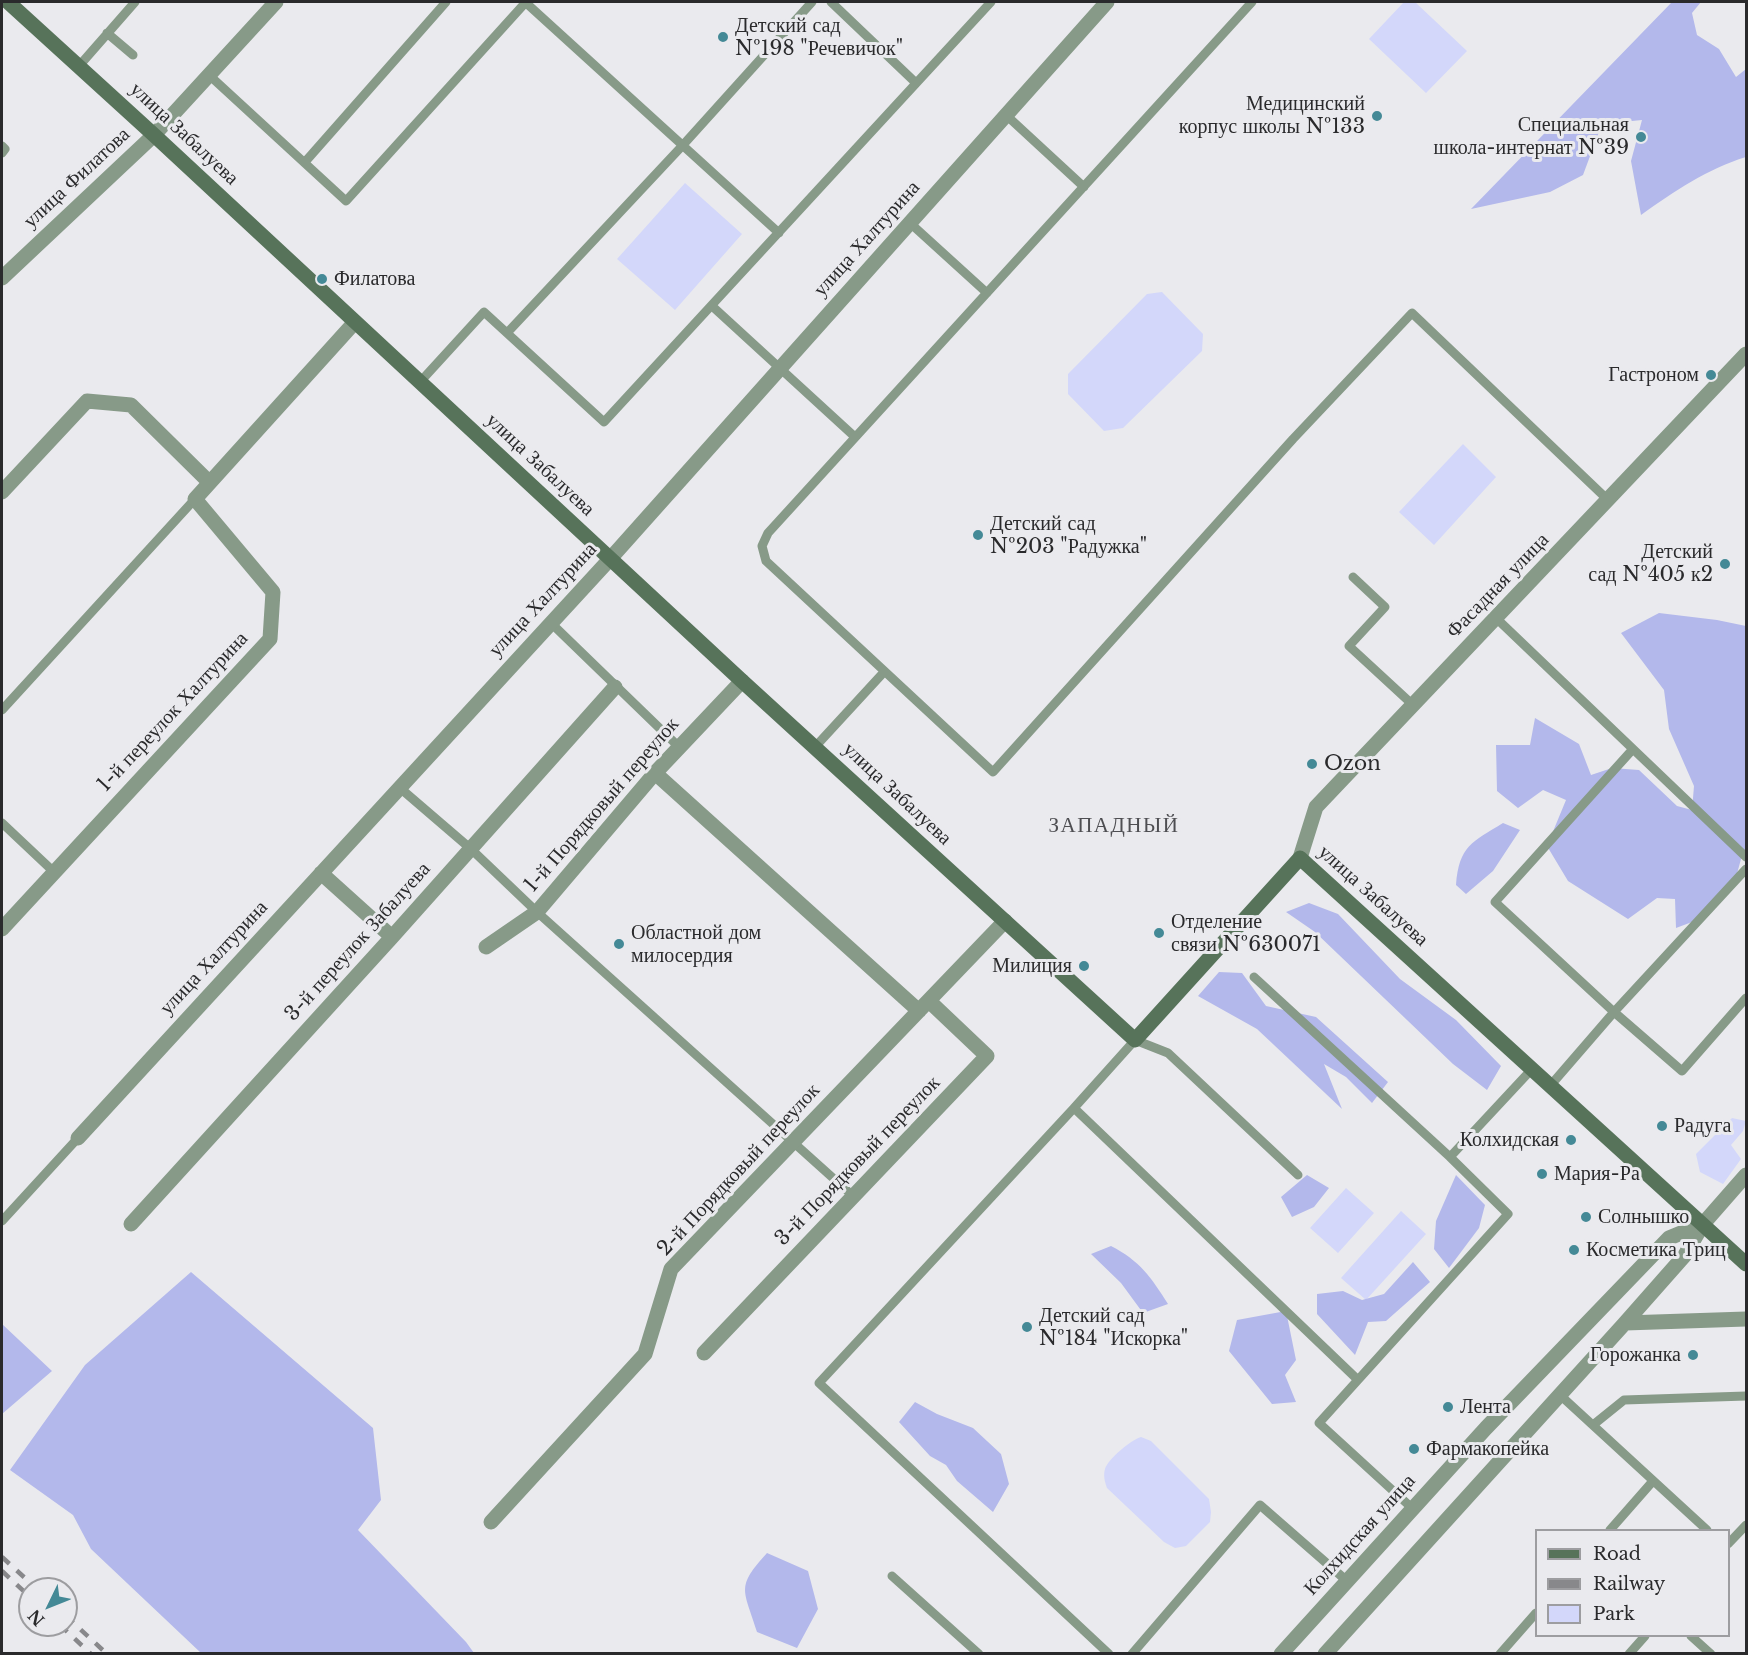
<!DOCTYPE html>
<html>
<head>
<meta charset="utf-8">
<style>
  body { margin:0 }
  #map { position:relative; width:1748px; height:1655px; overflow:hidden; background:#eaeaee; font-family:"Libre Baskerville",serif }
  canvas { display:block }
  .frame { position:absolute; inset:0; border:3px solid #2a2a2c; pointer-events:none }
  .legend { position:absolute; left:1535px; top:1529px; width:195px; height:108px; box-sizing:border-box; background:#eaeaee; border:2px solid #9d9da0; margin:0; padding:8px 10px; list-style:none; font-size:18px; color:#2a2a2c }
  .legend li { display:flex; align-items:center; gap:12px; height:30px }
  .legend b { width:30px; border:2px solid #9d9da0 }
  .north { position:absolute; left:18px; top:1577px; width:60px; height:60px; box-sizing:border-box; background:#eaeaee; border:2px solid #9d9da0; border-radius:50%; rotate:227deg; font-size:16px; font-weight:700; line-height:24px; text-align:center; color:#2a2a2c }
  .north::after { content:''; display:block; margin:auto; width:21px; height:27px; background:#448996; clip-path:polygon(50% 0,100% 100%,50% 72%,0 100%) }
</style>
</head>
<body>
<div id="map">
<canvas width="1748" height="1655"></canvas>
<div class="frame"></div>
<ul class="legend">
<li><b style="height:8px;background:#57735a"></b>Road</li>
<li><b style="height:8px;background:#88888b"></b>Railway</li>
<li><b style="height:16px;background:#d3d7fa"></b>Park</li>
</ul>
<div class="north">N</div>
</div>
<script>
const ctx = document.querySelector('canvas').getContext('2d');
ctx.lineJoin = 'round';
function fill(path, color) { ctx.fillStyle = color; ctx.fill(path, 'evenodd'); }
function stroke(path, color, width, dash) { ctx.strokeStyle = color; ctx.lineWidth = width; ctx.lineCap = dash ? 'butt' : 'round'; ctx.setLineDash(dash || []); ctx.stroke(path); }
function drawText(font, color, halo, rows, align = 'center') {
  ctx.font = font + ' "Libre Baskerville",serif'; ctx.lineWidth = 6; ctx.setLineDash([]); ctx.textBaseline = 'middle'; ctx.strokeStyle = halo; ctx.fillStyle = color; for (const [text, x, y, turn = 0] of rows) {
    ctx.save(); ctx.translate(x, y); ctx.rotate((+turn || 0) * Math.PI / 180); ctx.textAlign = isNaN(turn) ? turn : align; if (halo) ctx.strokeText(text, 0, 0); ctx.fillText(text, 0, 0); ctx.restore();
  }
}
const green = new Path2D(`
  M1404,2H1415L1467,51L1426,93L1369,39Z
  M685,183L742,234L675,310L617,259Z
  M1162,292L1203,334L1202,351L1123,428L1104,431L1068,394V374L1147,294Z
  M1463,444L1496,477L1434,545L1399,512Z
  M1732,1118L1746,1121L1743,1131L1731,1145L1741,1159L1723,1184L1700,1172L1696,1154Z
  M1346,1188L1374,1213L1338,1253L1310,1228Z
  M1401,1211L1426,1234L1366,1300L1341,1278Z
  M1141,1437L1151,1441L1209,1499L1211,1512L1210,1522L1186,1546L1175,1548L1164,1542L1107,1488C1105,1482 1103,1476 1105,1469C1108,1459 1131,1440 1141,1437Z`);
const forest = new Path2D(`
  M1672,2H1701L1692,13L1697,35L1719,49L1736,77L1746,69V157C1707,169 1675,191 1641,215L1631,161L1642,120L1602,124L1583,175L1550,192L1471,209Z
  M1659,613L1717,620L1746,626V857L1741,859L1735,881L1708,916L1676,928L1675,899L1657,898L1628,919L1568,881L1547,846L1566,800L1543,790L1518,808L1497,791L1496,745H1530L1535,718L1579,744L1591,775L1612,768L1639,770L1677,806L1692,810L1694,786L1669,729L1664,690L1621,633Z
  M1503,823L1520,830L1493,871L1466,894L1456,885C1459,846 1472,842 1503,823Z
  M1309,903L1338,914L1400,979L1456,1020L1501,1066L1487,1090L1453,1064L1315,932L1286,912Z
  M1219,972L1242,973L1266,1006L1316,1017L1388,1082L1372,1103L1346,1077L1324,1064L1342,1109L1257,1029L1198,996Z
  M1307,1175L1329,1188L1314,1207L1292,1217L1281,1197Z
  M1456,1175L1485,1205L1479,1228L1449,1268L1434,1249L1436,1221Z
  M1111,1246C1140,1261 1151,1277 1168,1304L1143,1313L1121,1283L1091,1254Z
  M1413,1262L1430,1282L1386,1321L1368,1322L1355,1355L1317,1314V1294L1343,1291L1362,1300L1384,1294Z
  M191,1272L373,1428L381,1500L358,1530L466,1642L474,1653H201L91,1549L73,1515L10,1470L85,1365Z
  M1286,1311L1296,1360L1285,1375L1296,1402L1272,1404L1229,1351L1237,1320Z
  M2,1324L52,1371L2,1414Z
  M915,1402L937,1414L973,1428L1001,1454L1009,1484L993,1512L957,1481L946,1465L930,1456L899,1422Z
  M767,1553L808,1571L818,1609L797,1648L757,1632C744,1589 735,1588 767,1553Z`);
const lane = new Path2D(`
  M525,2L779,233
  M831,2L916,83
  M1252,2L768,533L762,546L766,561L993,772L1293,439L1412,313L1608,500
  M107,33L133,55
  M79,66L135,2
  M209,75L346,201L526,2
  M1006,115L1084,187
  M2,146L5,149L2,153
  M305,162L446,2
  M910,223L987,293
  M712,306L855,437
  M507,333L683,145L812,2
  M420,382L484,312L604,422L991,2
  M1353,577L1385,607L1349,646L1413,705
  M1496,618L1633,749L1495,902L1614,1012L1682,1071L1746,998
  M551,623L679,747
  M2,710L195,499
  M815,747L884,672
  M1633,749L1746,857
  M400,788L471,849L537,912L853,1196
  M2,823L54,872
  M1254,977L1450,1157
  M1550,1086L1614,1012L1746,869
  M1074,1108L819,1383L1109,1654
  M1298,1175L1168,1053L1135,1040L1074,1108L1358,1380
  M2,1221L78,1138
  M1560,1395L1707,1530
  M1593,1425L1624,1400L1746,1396
  M1413,1509L1319,1423L1508,1214L1450,1157L1532,1069
  M1610,1530L1653,1481
  M1728,1544L1746,1525
  M892,1576L979,1654
  M1691,1636L1711,1654
  M1132,1654L1260,1505L1347,1581
  M1500,1654L1536,1613
  M1629,1654L1645,1636`);
const street = new Path2D(`
  M2,278L154,135L276,2
  M2,492L87,401L131,405L209,482
  M655,773L919,1011
  M1300,858L1316,807L1746,354
  M321,873L392,937
  M2,929L270,639L273,592L195,499L355,322
  M486,947L537,912L655,773L742,681
  M78,1138L610,559L1107,2
  M131,1224L392,937L615,687
  M1625,1323L1746,1319
  M704,1353L987,1056L929,1001
  M491,1522L645,1354L671,1269L1005,921
  M1281,1654L1486,1428L1669,1238L1703,1224
  M1325,1654L1625,1323L1685,1255L1703,1224L1746,1175`);
const secondary = new Path2D(`
  M8,2L154,135L742,681L1135,1040L1300,858L1746,1264`);
const rail = new Path2D(`
  M2,1557L37,1589
  M2,1571L30,1597
  M66,1616L107,1654
  M60,1625L91,1654`);
const markers = [
  [723,37,6,"#448996"],
  [1377,116,6,"#448996"],
  [1641,137,6,"#448996"],
  [322,279,6,"#448996"],
  [1711,375,6,"#448996"],
  [978,535,6,"#448996"],
  [1725,564,6,"#448996"],
  [1312,764,6,"#448996"],
  [1159,933,6,"#448996"],
  [619,944,6,"#448996"],
  [1084,966,6,"#448996"],
  [1662,1126,6,"#448996"],
  [1571,1140,6,"#448996"],
  [1542,1174,6,"#448996"],
  [1586,1217,6,"#448996"],
  [1574,1250,6,"#448996"],
  [1027,1327,6,"#448996"],
  [1693,1355,6,"#448996"],
  [1448,1407,6,"#448996"],
  [1414,1449,6,"#448996"]
];
const poiNames = [
  ["Детский сад",735,26],
  ["№198 \"Речевичок\"",735,49],
  ["Медицинский",1365,104,"right"],
  ["корпус школы №133",1365,127,"right"],
  ["Специальная",1629,125,"right"],
  ["школа-интернат №39",1629,148,"right"],
  ["Филатова",334,279],
  ["Гастроном",1699,375,"right"],
  ["Детский сад",990,524],
  ["№203 \"Радужка\"",990,547],
  ["Детский",1713,552,"right"],
  ["сад №405 к2",1713,575,"right"],
  ["Ozon",1324,764],
  ["Отделение",1171,922],
  ["связи №630071",1171,945],
  ["Областной дом",631,933],
  ["милосердия",631,956],
  ["Милиция",1072,966,"right"],
  ["Радуга",1674,1126],
  ["Колхидская",1559,1140,"right"],
  ["Мария-Ра",1554,1174],
  ["Солнышко",1598,1217],
  ["Косметика Триц",1586,1250],
  ["Детский сад",1039,1316],
  ["№184 \"Искорка\"",1039,1339],
  ["Горожанка",1681,1355,"right"],
  ["Лента",1460,1407],
  ["Фармакопейка",1426,1449]
];
const streetNames = [
  ["улица Забалуева",184,134,43],
  ["улица Филатова",77,178,-43],
  ["улица Халтурина",867,239,-48],
  ["улица Забалуева",540,465,43],
  ["Фасадная улица",1498,586,-46],
  ["улица Халтурина",543,600,-47],
  ["1-й переулок Халтурина",173,712,-47],
  ["улица Забалуева",897,794,43],
  ["1-й Порядковый переулок",602,805,-49],
  ["улица Забалуева",1373,896,42],
  ["3-й переулок Забалуева",358,942,-48],
  ["улица Халтурина",214,958,-47],
  ["3-й Порядковый переулок",858,1161,-46],
  ["2-й Порядковый переулок",739,1170,-47],
  ["Колхидская улица",1360,1535,-48]
];
const neighbourhoodNames = [
  ["ЗАПАДНЫЙ",1114,826]
];
fill(green, '#d3d7fa');
fill(forest, '#b3b8eb');
stroke(lane, '#879a88', 9);
stroke(street, '#879a88', 15);
stroke(secondary, '#57735a', 15);
stroke(rail, '#88888b', 4.5, [10, 10]);
for (const [x, y, r, color] of markers) { const dot = new Path2D(); dot.arc(x, y, r, 0, 2 * Math.PI); ctx.fillStyle = color; ctx.fill(dot); stroke(dot, '#eaeaee', 2); }
drawText('20px', '#2a2a2c', '#eaeaee', poiNames, 'left');
drawText('20px', '#2a2a2c', '#eaeaee', streetNames);
ctx.letterSpacing = '1.5px';
drawText('21px', '#4e4e52', '#eaeaee', neighbourhoodNames);
ctx.letterSpacing = '0px';
</script>
</body>
</html>
